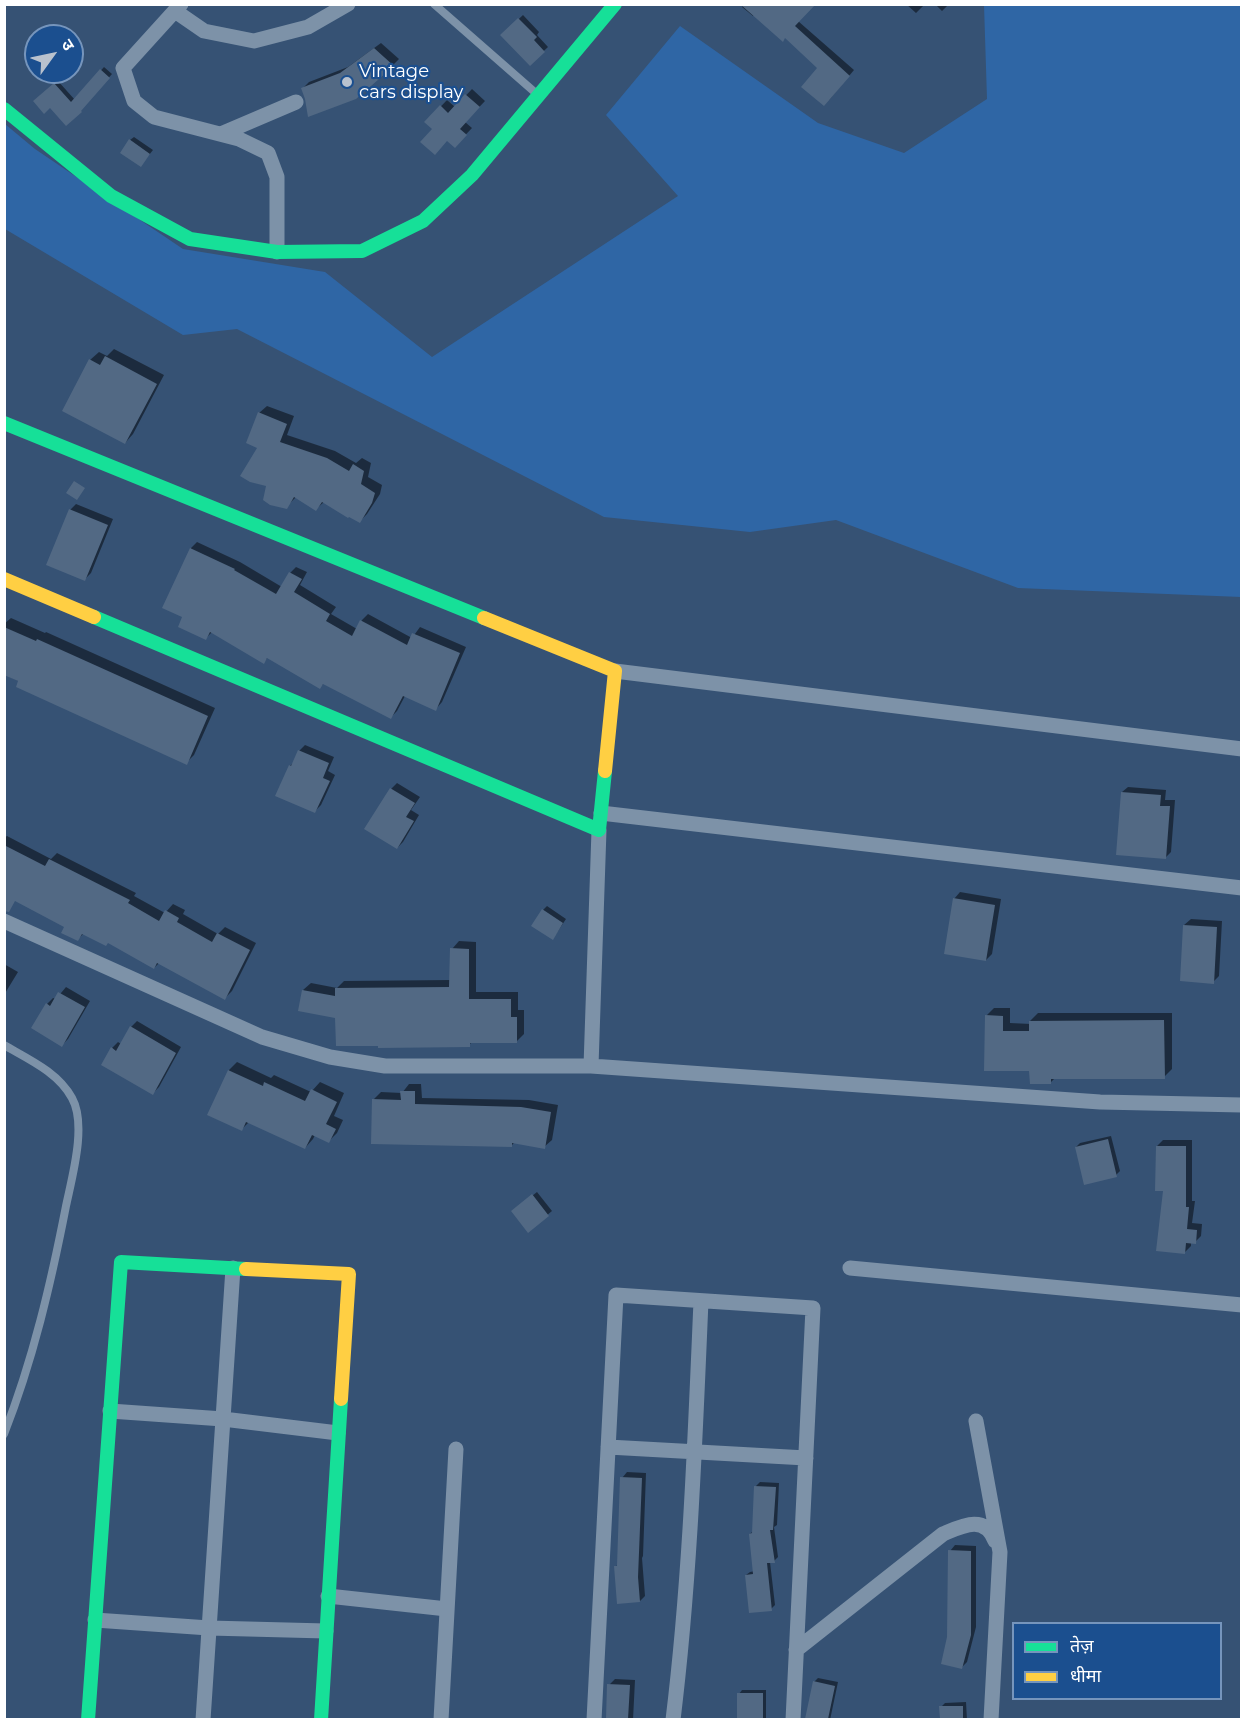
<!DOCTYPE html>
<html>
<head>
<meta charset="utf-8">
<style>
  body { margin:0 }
  #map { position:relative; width:1246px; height:1724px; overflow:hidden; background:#365274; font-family:Montserrat,"Noto Sans Devanagari",sans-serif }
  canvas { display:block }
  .frame { position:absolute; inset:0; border:6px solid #fff; pointer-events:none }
  .legend { position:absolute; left:1012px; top:1622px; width:210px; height:78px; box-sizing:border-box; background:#1b4f8f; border:2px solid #7695bc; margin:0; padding:8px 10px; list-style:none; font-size:18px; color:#fff }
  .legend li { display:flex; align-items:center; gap:12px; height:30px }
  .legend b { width:30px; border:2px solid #7695bc }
  .north { position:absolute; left:24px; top:24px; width:60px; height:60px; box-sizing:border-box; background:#1b4f8f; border:2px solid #7695bc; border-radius:50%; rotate:57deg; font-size:16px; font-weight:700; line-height:24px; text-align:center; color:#fff }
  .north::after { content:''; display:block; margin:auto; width:21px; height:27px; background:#b9c2ce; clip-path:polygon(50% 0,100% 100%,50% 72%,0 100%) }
</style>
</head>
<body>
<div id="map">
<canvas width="1246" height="1724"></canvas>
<div class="frame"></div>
<ul class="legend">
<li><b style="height:8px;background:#16e098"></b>तेज़</li>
<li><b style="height:8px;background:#ffcf43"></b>धीमा</li>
</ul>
<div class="north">उ</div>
</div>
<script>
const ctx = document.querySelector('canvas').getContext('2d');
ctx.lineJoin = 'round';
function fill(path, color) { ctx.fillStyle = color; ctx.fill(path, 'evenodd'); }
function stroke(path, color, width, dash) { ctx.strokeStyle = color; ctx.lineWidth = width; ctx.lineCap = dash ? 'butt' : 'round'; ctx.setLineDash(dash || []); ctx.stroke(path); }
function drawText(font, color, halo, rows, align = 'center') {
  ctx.font = font + ' Montserrat,sans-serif'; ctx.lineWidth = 4.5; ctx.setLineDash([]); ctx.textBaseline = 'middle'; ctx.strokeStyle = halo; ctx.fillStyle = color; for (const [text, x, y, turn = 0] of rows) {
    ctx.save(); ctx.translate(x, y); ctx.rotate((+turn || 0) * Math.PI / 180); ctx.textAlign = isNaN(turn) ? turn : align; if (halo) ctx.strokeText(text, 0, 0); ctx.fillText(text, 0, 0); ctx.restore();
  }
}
const green = new Path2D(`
  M984,5H1241V597L1018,588L836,520L750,532L604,517L237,329L183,335L5,229V124L35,149L183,249L325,272L432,357L678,196L606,115L680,26L818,123L904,153L987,99Z`);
const shadow = new Path2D(`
  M906,4H925L916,13Z
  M935,4H949L942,11Z
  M743,6L798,21L854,70L829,100L819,68L786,36L754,15L753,16L742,7Z
  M523,15L539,32L537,35L548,47L530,64L502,35Z
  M381,43L399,59L393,65L303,88L309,82L348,67Z
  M104,67L112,74L83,107L50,106L35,101L58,81L75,100Z
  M472,89L485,101L465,122L472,128L455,146L426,122L447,100L455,107Z
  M134,137L153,150L141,165L130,140Z
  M114,349L164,375L133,434L125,443L90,360L99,352L107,356Z
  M267,406L294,416L287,435L335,451L356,463L362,458L371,463L368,477L382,485L380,494L367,514L360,521L324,502L316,509L296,497L286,507L268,485L259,447V413Z
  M76,504L113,519L91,573L85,579L70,510Z
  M197,542L240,562L282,587L290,573L296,567L307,572L300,585L336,607L331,614L357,629L362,620L368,614L412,638L420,627L466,647L442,702L436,709L405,696L397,711L391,717L324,683L320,687L268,657L264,662L212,632L206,638L184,617L164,607L191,548Z
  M11,618L45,633L46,632L215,708L194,755L186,763L4,674V624Z
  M305,745L334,757L328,771L335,775L321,805L315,811L290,766L295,761L299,751Z
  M397,783L420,797L411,810L419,815L403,842L397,848L391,789Z
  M1128,787L1166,790L1165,800H1175L1171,852L1165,858L1122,792Z
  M7,836L51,859L57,853L136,893L134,896L165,913L173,904L185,910L183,914L218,934L225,927L256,943L232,991L225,998L159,963L154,968L109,942L84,933L78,939L66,926L15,900L4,899V838Z
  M960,892L1001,899L992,954L986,960L954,899Z
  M547,906L566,919L556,934L543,910Z
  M1191,919L1222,921L1219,976L1213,982L1184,925Z
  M459,941L476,942V992H518V1010H524V1034L516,1042L473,1041L469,1045L337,1017L303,990L311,983L337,988L344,981L450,980L452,949Z
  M4,964L18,972L4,995Z
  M66,987L90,1001L68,1039L62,1045L33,1028L47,1004L53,998L56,999Z
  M994,1008H1010V1023L1031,1024L1030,1021L1038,1013H1172V1069L1164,1077H1056L1051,1082L1031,1070L986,1016Z
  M137,1021L181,1047L159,1087L153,1093L112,1048L118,1042L121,1044L131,1027Z
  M237,1062L271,1078L274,1075L311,1092L320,1082L344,1093L334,1116L343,1120L337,1133L329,1141L315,1135L313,1139L305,1148L249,1122L241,1130L209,1114L229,1070Z
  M409,1084H421L422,1098L529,1100L558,1105L552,1140L544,1147L515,1142L511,1146L373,1100L381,1092L402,1093Z
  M1111,1136L1120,1171L1116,1175L1076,1147L1080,1143Z
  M1163,1140H1192V1201H1195L1192,1223L1202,1224L1201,1236L1195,1242H1191V1246L1185,1252L1157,1146Z
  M537,1192L552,1211L528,1231L517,1208Z
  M627,1472L646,1473L643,1556L642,1558L645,1596L640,1601L615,1567L619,1564L622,1478Z
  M760,1482L779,1483L777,1525L774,1527L778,1557L774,1561L770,1562L775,1605L771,1609L746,1575L750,1572L755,1571L750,1534L753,1531L756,1486Z
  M955,1545L976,1546V1627L967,1662L962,1667L949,1637L950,1551Z
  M818,1678L838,1682L830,1720H806L814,1682Z
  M615,1679L635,1680L633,1720H607L609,1685Z
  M742,1690H766V1720H739V1694Z
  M966,1702L967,1720H941V1707L945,1703Z`);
const building = new Path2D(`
  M740,4H816L795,26L850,76L824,106L801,87L817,68L785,38L783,42Z
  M518,18L537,37L534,40L545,52L530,66L500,35Z
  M374,48L394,66L356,99L308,117L305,99L301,88L340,73Z
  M100,69L110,78L81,111L82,112L66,126L50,108L44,114L33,101L54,83L71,102Z
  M465,94L480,107L460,129L467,135L455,148L447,141L435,155L420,142L432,129L424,122L440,105L448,113Z
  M129,139L150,154L141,167L120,153Z
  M105,356L157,384L125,444L62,411L89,359L100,365Z
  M258,412L287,424L280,442L327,458L349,471L353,464L364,471L361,484L375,493L372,503L360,523L349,517L348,518L322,502L316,511L294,497L287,509L270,505L263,500L266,486L250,482L240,476L257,448L246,443Z
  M74,481L85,488L77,500L66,493Z
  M69,509L108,525L85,581L46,565Z
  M190,548L235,569L234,570L276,594L289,572L302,579L294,592L330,614L326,621L352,636L360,620L407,645L412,633L460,653L436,711L403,696L391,719L323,684L320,689L267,658L264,664L210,632L206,640L178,627L182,617L162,608Z
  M4,627L36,641L37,639L208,716L187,765L16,687L18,681L4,675Z
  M298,750L329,763L323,778L330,781L315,813L275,796L289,765L291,766Z
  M390,788L415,803L406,817L414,821L397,849L364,829Z
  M1121,792L1161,795L1160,806H1170L1166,859L1116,855Z
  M4,845L45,866L49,859L130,900L128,903L159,921L165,910L179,918L177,922L212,942L217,933L250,950L225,1000L157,963L154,969L108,943L106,946L82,934L78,941L61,933L64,927L15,901L9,912L4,911Z
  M953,898L995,905L986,961L944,954Z
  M542,909L563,923L553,940L531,926Z
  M1183,925L1217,927L1214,984L1180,981Z
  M450,948L469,949V999H511V1017H517V1043H470V1047L378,1048V1046H336L335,1018L298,1011L302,990L335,996V988L449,987Z
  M58,992L85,1007L62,1047L31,1028L46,1003L50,1006Z
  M985,1015L1003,1016V1031H1029V1021L1164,1020L1165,1079H1051V1084H1030L1029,1071H984Z
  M130,1026L176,1053L153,1095L101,1065L111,1047L116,1051Z
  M228,1070L263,1086L264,1082L305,1101L311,1089L337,1102L326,1124L336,1129L329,1143L312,1135L305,1149L246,1122L242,1131L207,1115Z
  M400,1091H415V1104L521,1107L551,1112L545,1149L512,1143V1147L371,1144L372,1099L401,1100Z
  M1108,1139L1117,1177L1084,1185L1075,1147Z
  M1156,1146H1186V1207H1189L1187,1229L1197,1230L1196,1244L1186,1243L1185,1254L1156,1251L1163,1191H1155Z
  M532,1194L549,1216L528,1233L511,1211Z
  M620,1477L642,1478L638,1577L640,1602L617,1604L614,1566H617Z
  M754,1486L776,1487L773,1530H770L775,1563H767L772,1611L749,1613L745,1575L753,1574L749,1534L752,1533Z
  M948,1550L971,1551V1635L962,1669L941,1664L947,1637Z
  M813,1681L835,1686L828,1719H805Z
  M607,1684L630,1685L628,1719H606Z
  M737,1693H763V1719H737Z
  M939,1706H963V1719H940Z`);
const lane = new Path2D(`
  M434,4L538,95
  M4,1045C28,1059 58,1072 72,1098C87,1125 72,1177 66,1206C51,1283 33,1360 4,1434`);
const street = new Path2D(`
  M181,4L123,68L134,101L154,117L239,139L268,153L277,177V252
  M175,11L204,31L254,41L308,27L348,4
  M221,134L296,102
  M615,671L1242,749
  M601,813L1242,888
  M4,921L262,1037L330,1057L385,1066H591L599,830
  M591,1066L1100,1102L1242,1105
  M850,1268L1242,1305
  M110,1411L223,1419L338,1433
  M976,1421L1000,1552L991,1720
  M608,1447L806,1458
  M328,1596L447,1609
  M95,1620L209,1628L326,1631
  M796,1650L943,1534C962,1526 985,1514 995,1541
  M203,1720L233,1268
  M441,1720L456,1449
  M594,1720L616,1295L813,1308L793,1720
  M673,1720C690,1581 695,1440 701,1301`);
const fast = new Path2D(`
  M4,109L111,196L190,239L277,252L362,251L423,221L472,175L615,4
  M4,423L484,618
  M94,617L599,830L605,771
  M88,1720L121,1262L246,1269
  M321,1720L341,1399`);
const slow = new Path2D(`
  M4,579L94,617
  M484,618L615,671L605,771
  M246,1269L349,1274L341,1399`);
const markers = [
  [347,82,6,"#b9c2ce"]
];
const poiNames = [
  ["Vintage",359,72],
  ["cars display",359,93]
];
fill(green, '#2f66a5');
fill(shadow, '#0007');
fill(building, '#526984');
stroke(lane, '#7d92a8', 8);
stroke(street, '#7d92a8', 15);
stroke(fast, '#16e098', 14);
stroke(slow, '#ffcf43', 14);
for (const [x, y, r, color] of markers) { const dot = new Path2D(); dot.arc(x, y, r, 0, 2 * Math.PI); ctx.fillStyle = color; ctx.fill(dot); stroke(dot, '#1b4f8f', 2); }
drawText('18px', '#fff', '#1b4f8f', poiNames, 'left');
</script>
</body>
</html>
